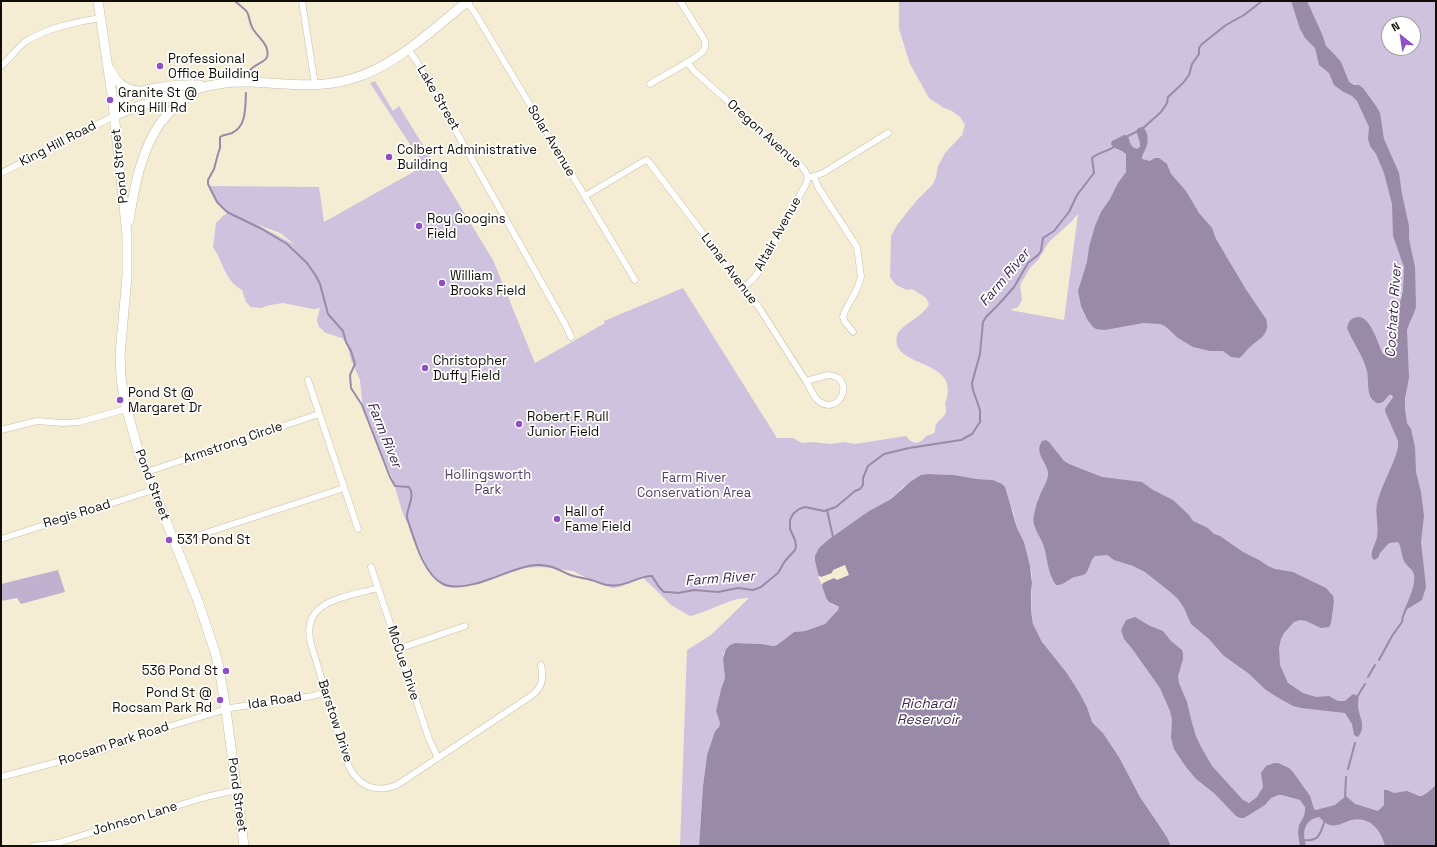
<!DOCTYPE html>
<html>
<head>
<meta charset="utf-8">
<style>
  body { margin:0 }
  #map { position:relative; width:1437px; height:847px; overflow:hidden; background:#f5ecd4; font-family:"Space Grotesk",sans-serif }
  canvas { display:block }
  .frame { position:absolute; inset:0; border:2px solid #100e06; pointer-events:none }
  .north { position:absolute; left:1381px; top:16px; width:40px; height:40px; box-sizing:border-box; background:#fff; border:1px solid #9f9f9b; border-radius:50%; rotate:330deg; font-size:11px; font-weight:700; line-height:16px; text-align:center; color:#100e06 }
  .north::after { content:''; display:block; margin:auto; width:14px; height:18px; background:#8f50c6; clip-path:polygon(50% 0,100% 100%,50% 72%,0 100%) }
</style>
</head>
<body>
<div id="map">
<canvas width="1437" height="847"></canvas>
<div class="frame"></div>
<div class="north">N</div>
</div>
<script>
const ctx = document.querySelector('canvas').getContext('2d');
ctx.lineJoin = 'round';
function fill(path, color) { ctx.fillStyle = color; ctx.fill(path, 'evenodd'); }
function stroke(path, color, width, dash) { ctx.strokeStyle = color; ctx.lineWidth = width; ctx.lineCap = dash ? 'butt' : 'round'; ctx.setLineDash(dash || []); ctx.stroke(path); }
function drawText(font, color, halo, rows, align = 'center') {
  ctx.font = font + ' "Space Grotesk",sans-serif'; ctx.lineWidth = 3.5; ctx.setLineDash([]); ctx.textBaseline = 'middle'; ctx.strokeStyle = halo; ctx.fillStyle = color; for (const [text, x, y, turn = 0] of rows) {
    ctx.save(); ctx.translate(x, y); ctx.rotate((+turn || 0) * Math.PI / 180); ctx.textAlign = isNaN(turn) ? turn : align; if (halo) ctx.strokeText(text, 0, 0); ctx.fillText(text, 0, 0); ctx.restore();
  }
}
const green = new Path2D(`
  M899,1H1436V846H1171L1167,837L1140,797L1119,757L1103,733L1092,722L1087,707L1079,692L1042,642L1033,624L1031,611L1032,575L1024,542L1017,528L1013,511L993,480L977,479L954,475L929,474L903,487L891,499L869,511L849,526L815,561L826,598L833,605L839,607L838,610L825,624L805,631L794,632L777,645L773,646L762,644L735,643L723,654L725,678L721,689L716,711L720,723L719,727L715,731L707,755L703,786L699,846H680L687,650L711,635L749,598C728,598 710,612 690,616L671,605L654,588L645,580L644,576L620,587L613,588L599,584L573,571L541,567L524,568L490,580L458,587L446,586L436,579L428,569L402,511L392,477L379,449L371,425L363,410L360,380L351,360L347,344L342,338L326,333L319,327L317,320L320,308L313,309L283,303L270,305L261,308L251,307L246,302L242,290C224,280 224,263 213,247L216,223L223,216L228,213L213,196L208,186L319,187L324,222L424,166L370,83L375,81L393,111L399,106L493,260L535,363L605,323L604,321L683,288L777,438H793L802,443L811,442L831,444L844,442L855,444L906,436C910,441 915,445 921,441C923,440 924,438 926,436C929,434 932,435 935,432C935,431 935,426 936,425C941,416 949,417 945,404C964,357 889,369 897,336C900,324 923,318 929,304L926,298L920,294L912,289L907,290L896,285L890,277L891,236L897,225L917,200L933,184L936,177L938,166L945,153L962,135L965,125L960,117L952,111L944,108L929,98L910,64L899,29ZM1389,24H1413V48H1389ZM1078,214L1064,320L1010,310L1018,307L1022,300L1020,285L1030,268L1038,260L1049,242L1071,222ZM256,224L280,233L295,245Z`);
const forest = new Path2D(`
  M58,570L65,592L21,604L17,598L1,601V584Z`);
const water = new Path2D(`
  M1291,1H1307L1322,34L1326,46L1335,55L1341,62L1349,82L1354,85H1359L1363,88L1376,106L1380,113L1384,139L1399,173L1402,194L1409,226V239L1415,267L1416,307C1414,315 1409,322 1407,330L1409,378L1405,398V409L1407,423L1411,429L1415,447L1416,472L1421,492L1424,516L1421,542L1426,587L1422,600L1404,611C1408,601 1418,581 1413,572C1411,568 1407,566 1405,563C1401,556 1402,548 1398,542L1389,543L1380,553L1378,558L1374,560C1368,554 1376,544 1377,537C1379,526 1375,515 1377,503C1382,484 1393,467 1398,448V441L1385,411C1385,406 1391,402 1393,397L1392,395H1389C1385,400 1380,407 1374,401C1366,395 1369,380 1367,371C1363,355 1353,343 1347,328C1348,324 1349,320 1354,318C1370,311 1378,345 1383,354H1387L1389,347L1395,343L1396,339L1393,330L1394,326L1403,291L1404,267L1393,236L1392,204L1384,173L1376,154L1370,146L1368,139L1369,127L1357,101L1352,96L1342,91L1334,85L1329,73L1319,65L1315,48L1305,38L1300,29Z
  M1141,127L1144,128C1151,137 1147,148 1142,156V159L1150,161L1155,158H1159L1167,164L1171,174L1186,191L1199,213L1212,228L1216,239L1245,288L1266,319C1271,334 1259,339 1250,347C1246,350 1244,355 1239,358L1231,357L1223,351H1210L1193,347L1178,338L1165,326L1160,324L1143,323L1105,330L1096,329L1093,327L1087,319L1081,306L1078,291L1087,262L1089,247L1095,226L1101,212L1110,199L1118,183L1126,172V154L1122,151L1113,147L1111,144L1112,141L1124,135L1128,136C1130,142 1130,147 1137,149L1140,147C1141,140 1136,136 1137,129Z
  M1046,440L1049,442L1064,461L1069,464L1102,477L1142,482L1153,490L1173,500L1189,515L1193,521L1208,528L1214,534L1220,536L1243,552L1259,560L1268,566L1275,569L1293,572L1326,588L1333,596L1334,601L1331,623L1329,627L1321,628L1306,621L1300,620L1294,622L1284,633L1281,639L1279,648L1280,665L1288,683L1303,693L1316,697L1329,696L1338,701H1345L1353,694L1358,696C1359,699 1358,702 1358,706C1359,718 1367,726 1358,737L1354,735L1352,724L1345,713L1301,708L1293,706L1277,697L1266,690L1248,673L1224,656L1209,639L1191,624L1184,608L1178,599L1169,591L1145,572L1133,566L1114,560L1107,555L1095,556C1090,560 1090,568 1086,573C1083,576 1078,576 1074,577C1067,580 1063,586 1056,585C1047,573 1048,558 1043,544C1040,536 1031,525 1034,515C1035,510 1036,504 1039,498C1041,490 1049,481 1048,472C1046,461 1034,453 1042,441Z
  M929,474L954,475L977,479L993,480L1002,484L1005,487L1017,528L1024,542L1030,566L1032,583L1031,592V611L1033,624L1042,642L1066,672L1079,692L1087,707L1092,722L1103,733L1119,757L1140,797L1167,837L1171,846H699L703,786L707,755L715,731L719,727L720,723L716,711L721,689L725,678L723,658L726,649L730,645L735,643L762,644L773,646L777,645L794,632L805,631L825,624L838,610L839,607L829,602L826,598L818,573L815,561V556L819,548L828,540L869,511L891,499L910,482L921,475Z
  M1135,617L1150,626L1163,631L1171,641L1182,650L1183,654V659L1178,676L1179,683L1187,702L1192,723L1196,736L1201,747L1212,766L1243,800L1249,803L1257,797L1263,787L1261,773L1266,766L1274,763H1278L1289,768L1293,772L1310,796L1314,809L1316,810L1335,805L1346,796L1355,804L1378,811L1384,805V790H1387L1394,793L1407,791L1419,796H1422L1427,793L1436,785V846H1385C1381,830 1370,816 1351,820C1345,822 1337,827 1330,825C1325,824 1323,820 1319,817C1304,820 1302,832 1306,846H1300L1298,833L1299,825L1304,816L1305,811V807L1300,800L1282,795H1278L1271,798L1265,805L1244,818H1240L1236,816L1214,793L1196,779L1186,767L1174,749L1171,738L1172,720L1170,711L1160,688L1133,650L1124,639L1121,630L1126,620Z`);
const pier = new Path2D(`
  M845,565L849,575L837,580L834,578L823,583V584L822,585L818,577L820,576L821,577L832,573L833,570Z`);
const stream = new Path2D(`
  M235,1C239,5 244,8 247,12C250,17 249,22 252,27C255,35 271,45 267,57C265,63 253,64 248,73
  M246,93C245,107 247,126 232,133C227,135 224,134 220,137V148L218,154L214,169L208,180V184L217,202L227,212L262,229L287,244L307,263L316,276L320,284L328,314L343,331L346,342L351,351L355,364L350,375L351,388L362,405L390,477L395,486L409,487C416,497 406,508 407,518C414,538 423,574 443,584C455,590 478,584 490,579C505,574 520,566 536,565C549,564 557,569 568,574C574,577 584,578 591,580C597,581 603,585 608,585C625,588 640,575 652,576L659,587L664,592H668L678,593L694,590L718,592L738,588L753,590L761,587L778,573L785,561L795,550L796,546L795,540L790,529V520L793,514L799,509L805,507L824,511L836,507L855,491L860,489L863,485V478L868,466L884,454L909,448L961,440L972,434L980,422V410L973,390L972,383L980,354L983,322L986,317L999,304L1014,287L1028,263L1038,255L1041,251L1043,238L1054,231L1061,222L1069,212L1077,195L1094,173L1092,158C1098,152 1108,152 1115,146
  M1142,129L1161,112L1167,103L1168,97L1183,83L1189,75L1192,64L1199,54V48L1202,44L1226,25L1244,15L1262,1
  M1126,137L1138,131
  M827,510L833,537
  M1379,660L1392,636L1402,622L1403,616L1406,609
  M1368,677L1375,665
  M1357,697L1365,684
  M1348,769L1355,743
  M1345,798L1346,777
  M1302,840C1320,842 1320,834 1325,820`);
const street = new Path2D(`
  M302,1L315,85
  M467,2L475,13L635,280
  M408,49L417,62L565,324L571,337
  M687,62L694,71L802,167C807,172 809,178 806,184L757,274L751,281L744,287
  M1,66C10,59 16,49 25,42C44,29 78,21 101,18
  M650,84C661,77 697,59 703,51C706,47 706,43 704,39L680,1
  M1,173L114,116
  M814,176L818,187L857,247L861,277L857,289L845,311L843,317L845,322L853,332
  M811,177L823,173L888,133
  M585,196L644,161L647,160L649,162L758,306L806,381
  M828,375C856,376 841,416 820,402C814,398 810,388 806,381Z
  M308,380L358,529
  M1,430L37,421L63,423L79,422L126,409
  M147,472L319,414
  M1,539L153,490
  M175,543L344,488
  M371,567L429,739L438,758
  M378,588C349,597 299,599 311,644L346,760C355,783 372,795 397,785L531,696C542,689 544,678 541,665
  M398,649L465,626
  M1,777L99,751L164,728L230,708L313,696L325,692
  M33,846L58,843L202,798L236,790`);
const secondary = new Path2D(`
  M98,1L112,95L127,235V276L120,355L121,377L124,400L139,453L198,601L215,652L219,668L226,710L244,846
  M110,69C116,82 124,90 139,91
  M113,105C133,88 175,84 200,85
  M114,116C130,108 147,104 163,99C189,91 214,82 242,82C279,82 315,90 351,79C395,67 433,29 468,1
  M129,221C134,188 141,150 161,122C170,110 182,101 194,93`);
const markers = [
  [160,66,4,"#8f50c6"],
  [110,100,4,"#8f50c6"],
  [389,157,4,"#8f50c6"],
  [419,226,4,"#8f50c6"],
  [442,283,4,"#8f50c6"],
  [425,368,4,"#8f50c6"],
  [120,400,4,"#8f50c6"],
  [519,424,4,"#8f50c6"],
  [557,519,4,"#8f50c6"],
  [169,540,4,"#8f50c6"],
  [226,671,4,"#8f50c6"],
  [220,700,4,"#8f50c6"]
];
const poiNames = [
  ["Professional",168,59],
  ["Office Building",168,74],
  ["Granite St @",118,93],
  ["King Hill Rd",118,108],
  ["Colbert Administrative",397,150],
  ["Building",397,165],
  ["Roy Googins",427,219],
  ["Field",427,234],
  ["William",450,276],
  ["Brooks Field",450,291],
  ["Christopher",433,361],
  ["Duffy Field",433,376],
  ["Pond St @",128,393],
  ["Margaret Dr",128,408],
  ["Robert F. Rull",527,417],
  ["Junior Field",527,432],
  ["Hall of",565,512],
  ["Fame Field",565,527],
  ["531 Pond St",177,540],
  ["536 Pond St",218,671,"right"],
  ["Pond St @",212,693,"right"],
  ["Rocsam Park Rd",212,708,"right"]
];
const streetNames = [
  ["Lake Street",438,98,60],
  ["Oregon Avenue",764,134,42],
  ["Solar Avenue",551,141,59],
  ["King Hill Road",58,144,-27],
  ["Pond Street",120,166,-96],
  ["Altair Avenue",778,234,-61],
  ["Lunar Avenue",729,269,53],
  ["Armstrong Circle",233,443,-19],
  ["Pond Street",152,485,69],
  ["Regis Road",77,514,-17],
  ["McCue Drive",403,663,72],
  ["Ida Road",275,701,-9],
  ["Barstow Drive",335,721,72],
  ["Rocsam Park Road",114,744,-18],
  ["Pond Street",237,795,82],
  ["Johnson Lane",135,819,-17]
];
const parkNames = [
  ["Hollingsworth",488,475],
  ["Park",488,490],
  ["Farm River",694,478],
  ["Conservation Area",694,493]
];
const waterNames = [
  ["Farm River",1005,278,-50],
  ["Cochato River",1394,311,-86],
  ["Farm River",384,435,68],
  ["Farm River",720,579,-4],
  ["Richardi",928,704],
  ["Reservoir",928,720]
];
fill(green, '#cfc2de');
fill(forest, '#c0b1d1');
fill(water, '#998ba8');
fill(pier, '#f5ecd4');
stroke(stream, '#998ba8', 2);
stroke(street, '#c7bfa8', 7);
stroke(secondary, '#c7bfa8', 10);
stroke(street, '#fff', 6);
stroke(secondary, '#fff', 9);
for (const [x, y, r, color] of markers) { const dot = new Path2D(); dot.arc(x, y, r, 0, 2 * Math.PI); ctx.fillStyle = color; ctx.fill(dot); stroke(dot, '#fff', 1.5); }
drawText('13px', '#100e06', '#fff', poiNames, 'left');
drawText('13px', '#100e06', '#fff', streetNames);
drawText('13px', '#523c68', '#fff', parkNames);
drawText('italic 14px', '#3f2953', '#fff', waterNames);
</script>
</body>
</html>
